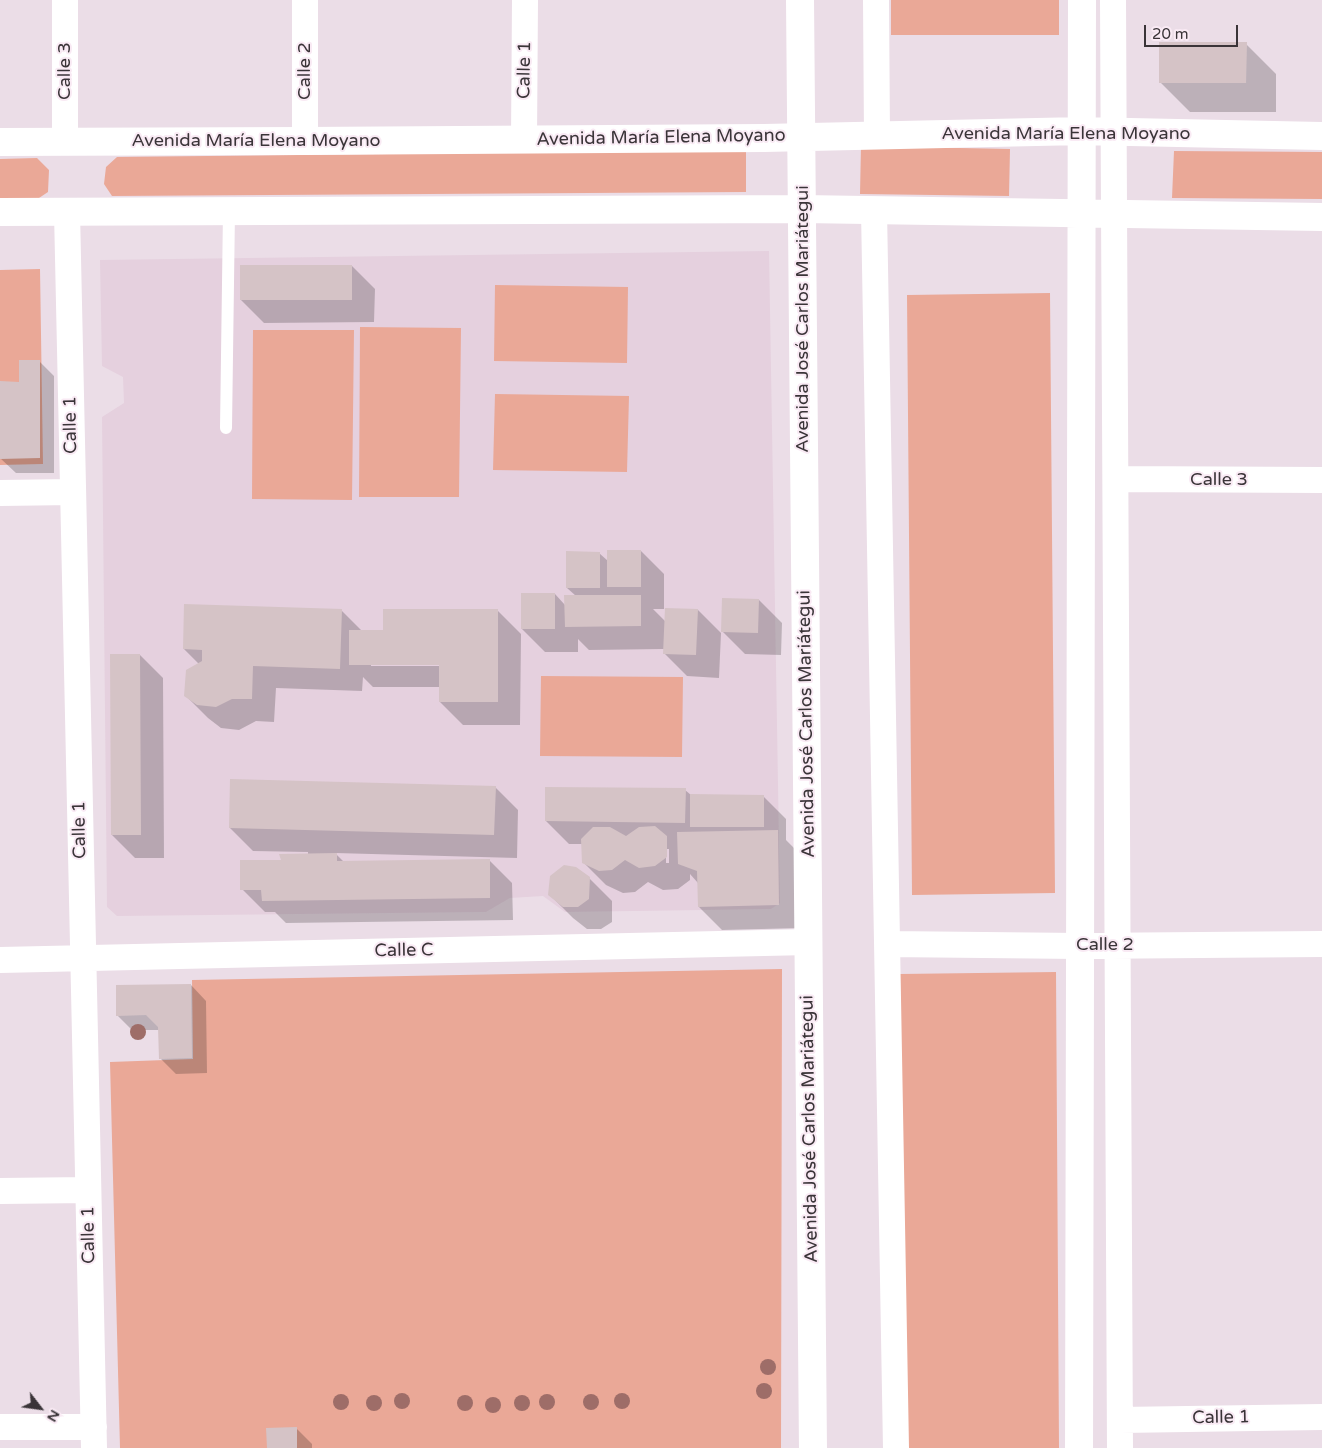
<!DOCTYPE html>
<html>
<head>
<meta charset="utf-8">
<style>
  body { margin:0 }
  #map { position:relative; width:1322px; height:1448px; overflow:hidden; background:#ebdde7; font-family:"Varela Round",sans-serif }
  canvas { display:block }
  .north { position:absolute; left:15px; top:1383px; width:50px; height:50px; -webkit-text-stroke:4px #f9eaf4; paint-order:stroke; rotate:120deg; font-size:14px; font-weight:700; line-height:20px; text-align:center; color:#3a3438 }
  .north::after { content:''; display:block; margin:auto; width:18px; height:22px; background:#3a3438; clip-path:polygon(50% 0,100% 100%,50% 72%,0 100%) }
  .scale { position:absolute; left:1144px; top:25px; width:94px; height:22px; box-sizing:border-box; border:2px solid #3a3438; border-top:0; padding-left:6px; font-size:15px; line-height:18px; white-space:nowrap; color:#3a3438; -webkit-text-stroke:4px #f9eaf4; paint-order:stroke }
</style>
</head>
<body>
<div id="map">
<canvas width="1322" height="1448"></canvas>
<div class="north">N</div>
<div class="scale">20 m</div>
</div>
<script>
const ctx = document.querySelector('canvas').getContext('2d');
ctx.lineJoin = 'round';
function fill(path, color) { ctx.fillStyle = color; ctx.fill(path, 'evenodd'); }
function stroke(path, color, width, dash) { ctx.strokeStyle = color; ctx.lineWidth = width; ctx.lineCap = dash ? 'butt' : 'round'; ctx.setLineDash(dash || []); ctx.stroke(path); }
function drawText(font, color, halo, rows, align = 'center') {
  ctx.font = font + ' "Varela Round",sans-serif'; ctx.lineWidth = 4; ctx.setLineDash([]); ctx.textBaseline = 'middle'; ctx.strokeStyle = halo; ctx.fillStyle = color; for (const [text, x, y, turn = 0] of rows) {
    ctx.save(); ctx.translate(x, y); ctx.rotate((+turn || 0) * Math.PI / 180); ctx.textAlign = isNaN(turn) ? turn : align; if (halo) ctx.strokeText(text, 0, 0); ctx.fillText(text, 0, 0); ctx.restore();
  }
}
const built = new Path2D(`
  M769,251L780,903L771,909L565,912L543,896L510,898L486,912L117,916L107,907L102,417L124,403L123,377L102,366L100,260Z`);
const green = new Path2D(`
  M891,0H1059V35H891Z
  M861,146L1010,149L1009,196L860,194Z
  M746,150V192L112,196L104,184L106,167L117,157Z
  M1174,151L1322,152V199L1172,198Z
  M37,158L49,170L48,192L36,200H0V159Z
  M40,269L43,464L0,465V270Z
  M495,285L628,287L627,363L494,361Z
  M1050,293L1055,893L912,895L907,295Z
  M360,327L461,328L459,497H359Z
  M253,330H354L352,500L252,499Z
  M495,394L629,396L627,472L493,470Z
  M541,676L683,677L682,757L540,756Z
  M782,969L781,1448H120L110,1062L193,1059L192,980Z
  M1056,972L1059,1448H903L900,974Z`);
const shadow = new Path2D(`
  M1246,44L1276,74V112H1190L1160,82Z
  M352,266L375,289L374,322L264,323L241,300Z
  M39,361L54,376V473H16L0,458L20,383Z
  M641,551L664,574V609H653L665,621L698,610L721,633L719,678L687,676L664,653V649L589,650L578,639V652H545L522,629L555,594L565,605L576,596L567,588L599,553L608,561Z
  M759,600L782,623L781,655L745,654L722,631Z
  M341,610L362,631H384L498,611L521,634L520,725H463L440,702V687H373L363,677L362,691L276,688L274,722L256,721L239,730L221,728L208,718L185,695L199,664L184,649ZM371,663H445V666H371Z
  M140,655L163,678L164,858H135L112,835Z
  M495,787L518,810L517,858L335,853L344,862L489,860L512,883L513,920L286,923L275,912H265L242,889L283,861L308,855V852L253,851L230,828Z
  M685,790L691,795L763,796L786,819V840L800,854L802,928L722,930L699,907L698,883L690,874V880L678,889L663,890L648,882L635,892L623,893L606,885L583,862V844H569L546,821ZM666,849H669V863H666Z
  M589,878L612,901V922L601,929H587L573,918L550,895Z
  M191,985L206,1001L207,1073L176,1074L161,1059L159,1030H132L117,1015Z
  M296,1428L312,1444V1448H268Z`);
const building = new Path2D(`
  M1159,42H1247L1246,83H1159Z
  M240,265H352V300H240Z
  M19,360H40V458L0,459V381L19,382Z
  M607,550H641V587H607Z
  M566,551L600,552V588H566Z
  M521,593H555V629H521Z
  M564,595H641V626L565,627Z
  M722,598L759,599L758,633L721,632Z
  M184,604L342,609L340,669L253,666L252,699H232L216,707L197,705L184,696L186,670L202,661V650L183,649Z
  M665,608L698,609L696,655L663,654Z
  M383,609H498V702H439V665H349V630H383Z
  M110,654H140L141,835H111Z
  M230,779L496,786L494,835L229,828Z
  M545,787L686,788L685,823L545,821Z
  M690,794L764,795V827H690Z
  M655,826L667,836V857L655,866L639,868L625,860L612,870L599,871L582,863L581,839L593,827H610L626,836L639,827Z
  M778,830L779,905L698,907L697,871L678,864L677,832Z
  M337,853V861L490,859V898L262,901L261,890H240V860H281L279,854Z
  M564,865L576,867L590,877L589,899L578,907H563L548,895L550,876Z
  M191,984L192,1058L159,1059L158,1027L146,1015L116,1016V985Z
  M297,1427V1448H267L266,1428Z`);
const service = new Path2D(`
  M226,428L229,211`);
const minor = new Path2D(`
  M305,0V141
  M876,0L877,136
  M1113,0L1120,1448
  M524,140L525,0
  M65,142V0
  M874,210L896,1448
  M67,212L94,1448
  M1116,479L1322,480
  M0,493L73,492
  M888,944L1080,946L1322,944
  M0,960L809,942
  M0,1191L88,1190
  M1120,1420L1322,1417
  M0,1427H94`);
const tertiary = new Path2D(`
  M800,0L813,1448
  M0,142L305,141L764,138L1082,131L1322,136
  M0,212L802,209L1322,217
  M1079,1448L1082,0`);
const trees = [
  [138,1032],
  [768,1367],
  [764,1391],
  [402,1401],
  [622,1401],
  [341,1402],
  [547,1402],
  [591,1402],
  [374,1403],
  [465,1403],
  [522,1403],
  [493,1405]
];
const streetNames = [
  ["Calle 1",525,70,-89],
  ["Calle 3",65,71,-90],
  ["Calle 2",305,71,-90],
  ["Avenida María Elena Moyano",1066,134],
  ["Avenida María Elena Moyano",661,138,-1],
  ["Avenida María Elena Moyano",256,141],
  ["Avenida José Carlos Mariátegui",803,319,-90],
  ["Calle 1",71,425,-91],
  ["Calle 3",1219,480],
  ["Avenida José Carlos Mariátegui",807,724,-91],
  ["Calle 1",80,830,-91],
  ["Calle 2",1105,945],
  ["Calle C",404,951,-1],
  ["Avenida José Carlos Mariátegui",810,1129,-91],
  ["Calle 1",89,1235,-91],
  ["Calle 1",1221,1418,-1]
];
fill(built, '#e5d0de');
fill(green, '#eaa897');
fill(shadow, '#0003');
fill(building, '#d5c3c6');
stroke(service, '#fff', 12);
stroke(minor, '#fff', 26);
stroke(tertiary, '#fff', 28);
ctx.fillStyle = '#9e6d68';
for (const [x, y] of trees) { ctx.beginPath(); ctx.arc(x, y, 8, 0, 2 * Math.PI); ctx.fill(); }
drawText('18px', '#3a3438', '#f9eaf4', streetNames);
</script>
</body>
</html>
